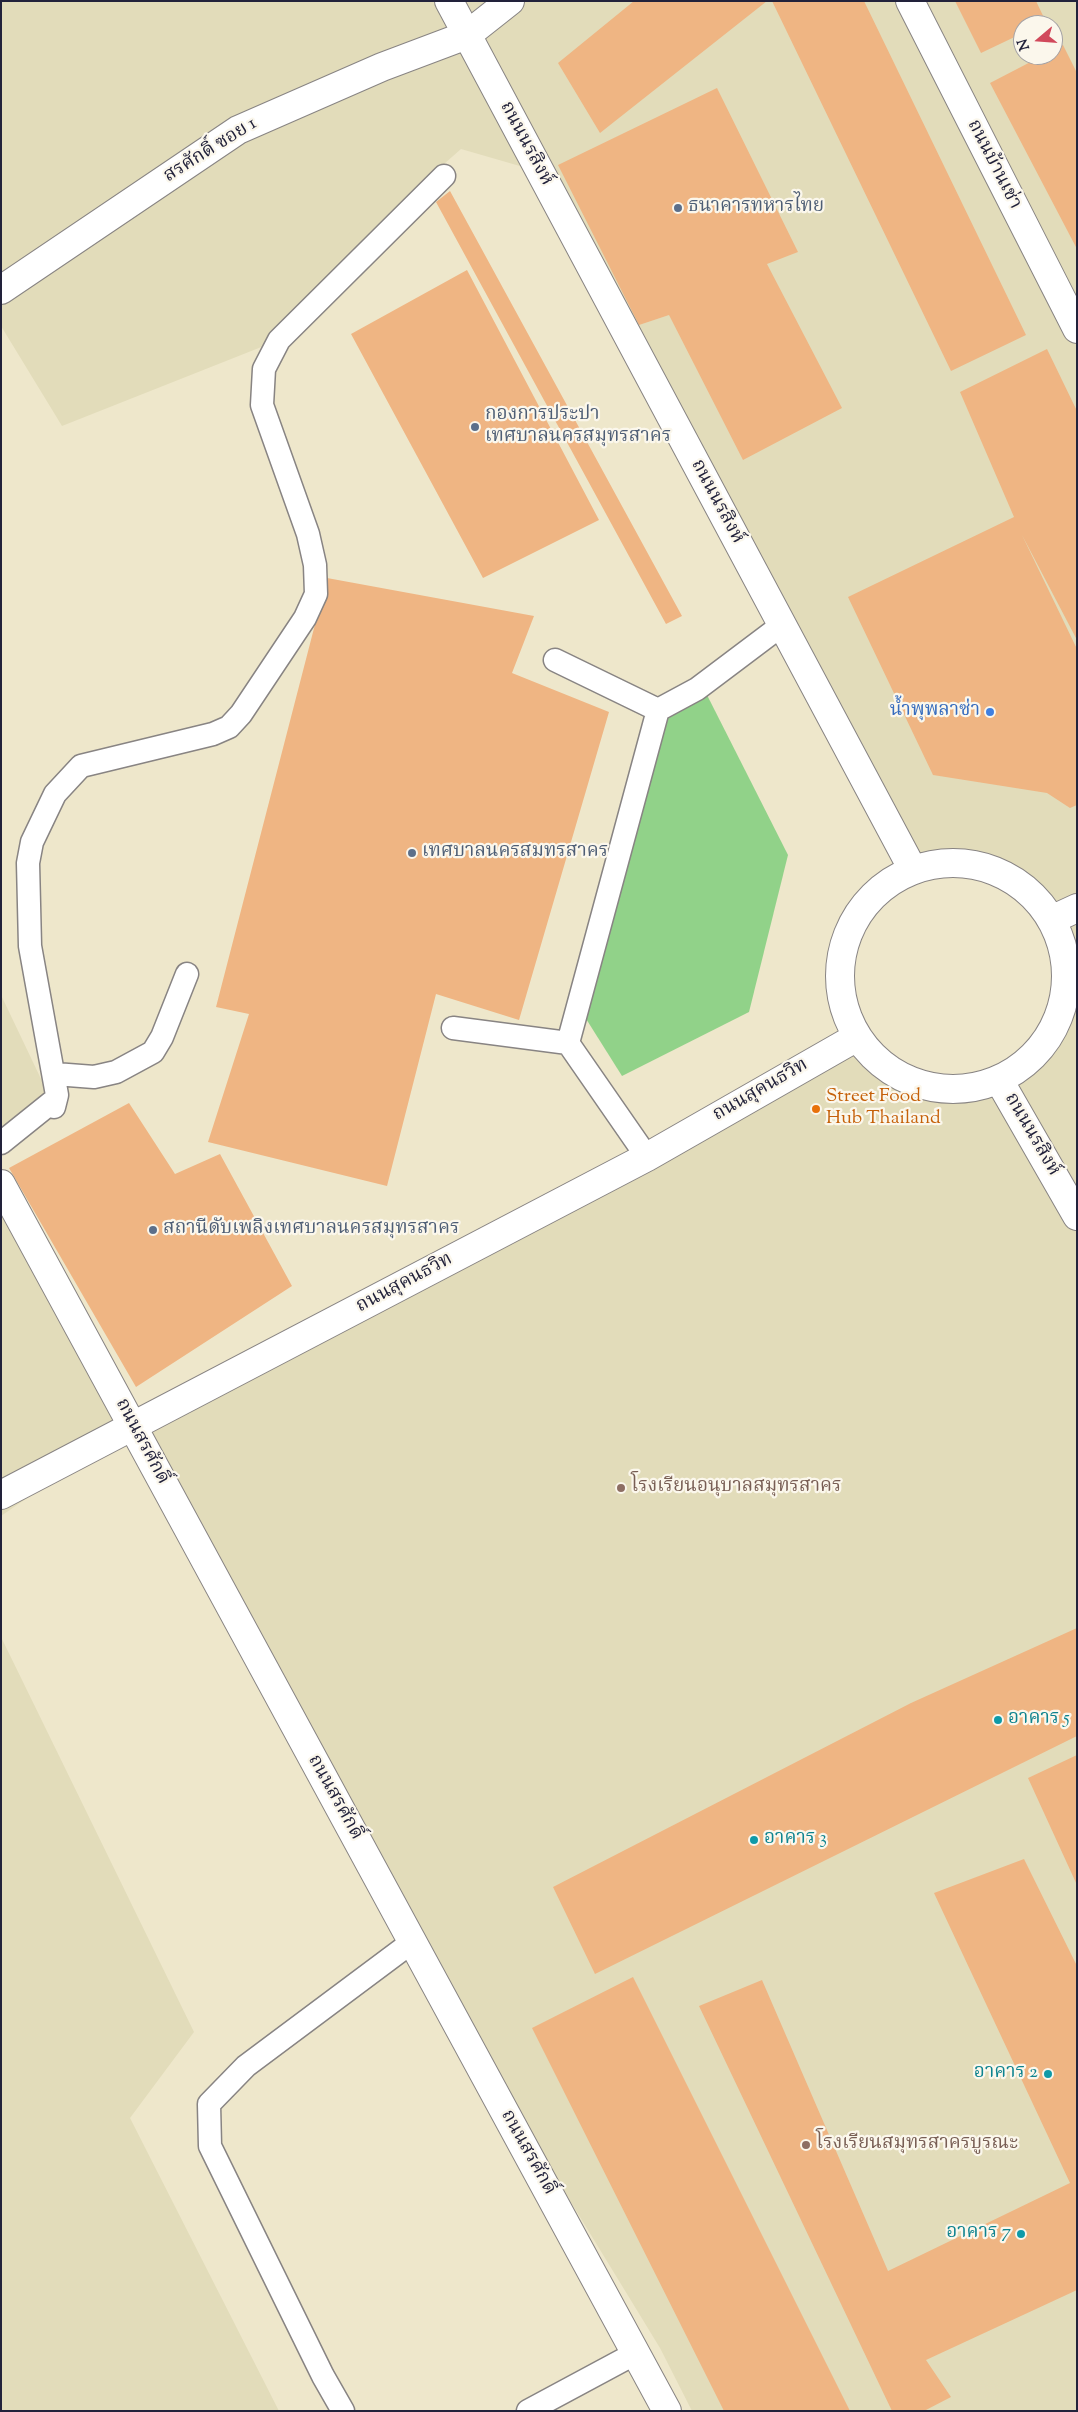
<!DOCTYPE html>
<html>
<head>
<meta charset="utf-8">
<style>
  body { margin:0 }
  #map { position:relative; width:1078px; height:2412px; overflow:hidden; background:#eee7cb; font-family:"Sorts Mill Goudy",serif }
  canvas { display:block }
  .frame { position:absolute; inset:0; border:2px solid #22223b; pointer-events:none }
  .north { position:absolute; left:1013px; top:15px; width:50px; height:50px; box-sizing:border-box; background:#fbf7ec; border:1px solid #a4a2a5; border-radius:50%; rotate:252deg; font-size:14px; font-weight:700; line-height:20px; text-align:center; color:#22223b }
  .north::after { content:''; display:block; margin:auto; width:18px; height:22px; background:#d1495b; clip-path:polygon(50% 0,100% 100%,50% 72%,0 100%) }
</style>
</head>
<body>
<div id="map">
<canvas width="1078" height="2412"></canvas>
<div class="frame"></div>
<div class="north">N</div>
</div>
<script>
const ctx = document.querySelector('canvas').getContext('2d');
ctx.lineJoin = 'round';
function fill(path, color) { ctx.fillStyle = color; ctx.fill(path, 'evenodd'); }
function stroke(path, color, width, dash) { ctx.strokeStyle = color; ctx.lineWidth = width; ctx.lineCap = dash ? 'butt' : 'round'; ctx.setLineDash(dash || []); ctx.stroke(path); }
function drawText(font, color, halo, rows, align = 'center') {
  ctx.font = font + ' "Sorts Mill Goudy","Noto Serif Thai",serif'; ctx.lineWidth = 4.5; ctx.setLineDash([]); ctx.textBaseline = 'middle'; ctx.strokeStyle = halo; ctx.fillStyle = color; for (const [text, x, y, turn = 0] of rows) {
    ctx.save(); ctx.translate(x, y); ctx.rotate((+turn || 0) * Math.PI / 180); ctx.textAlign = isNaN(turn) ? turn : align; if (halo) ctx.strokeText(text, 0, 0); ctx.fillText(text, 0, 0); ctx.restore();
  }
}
const built = new Path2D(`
  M1,1H1077V2411H692L660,2348L412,1942L132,1426L1,1516V1184L132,1426L857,1037L874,1057L894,1073L918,1084L943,1089L968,1088L999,1080L1028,1061L1048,1037L1061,1009L1066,979L1062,949L1051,920L1036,900L1015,882L991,870L966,863H939L913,870L544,173L461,149L436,171L279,340L62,426L1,326ZM1023,25H1053V55H1023Z
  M1,995L52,1102L1,1143Z
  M1,1637L194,2032L130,2118L279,2411H1Z`);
const green = new Path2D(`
  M707,695L788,855L749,1012L622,1076L583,1014L662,718Z`);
const building = new Path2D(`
  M634,1H767L600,133L558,63Z
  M772,1H864L1026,335L951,371Z
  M955,1H1036L1046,22L1040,25H1023V33L981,53Z
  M1063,45L1077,73V249L990,83L1044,55H1053V50Z
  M717,88L798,252L767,264L842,408L743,460L669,315L639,325L558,165Z
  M450,191L682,616L666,624L436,202Z
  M467,270L599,520L483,578L351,334Z
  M1047,349L1077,411V640L1022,535L1077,649V805L1070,808L1047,793L933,775L848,597L1014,517L960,392Z
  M327,578L534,616L512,673L609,712L519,1020L436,994L387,1186L208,1142L249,1014L216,1007Z
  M129,1103L175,1174L220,1154L292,1286L136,1387L9,1168Z
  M1077,1628V1736L595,1974L553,1887L911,1703Z
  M1077,1755V1885L1028,1778Z
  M1024,1859L1077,1966V2290L926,2360L951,2397L924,2411H892L699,2006L762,1980L888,2271L1070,2183L934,1893Z
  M633,1977L850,2411H724L532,2028Z`);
const service = new Path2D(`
  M658,710L697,689L782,625
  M453,1028L568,1043L658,710L555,660
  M568,1043L647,1157
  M55,1074L94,1077L116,1072L153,1052L162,1037L187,974
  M1,1143L52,1102L54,1107L57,1095L30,946L28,863L32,842L55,794L81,766L213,734L229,727L241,714L305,618L316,594L315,565L308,534L262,405L264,369L279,340L444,176
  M343,2411L323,2376L210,2146L209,2104L246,2066L412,1942
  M528,2411L636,2353`);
const minor = new Path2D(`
  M910,1L1077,329
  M1,290L238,130L382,67L467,35L510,1
  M1,1184L667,2411`);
const tertiary = new Path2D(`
  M449,1L913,870
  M840 976a113 113 0 1 1 226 0a113 113 0 1 1-226 0Z
  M1051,920L1077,908
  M999,1080L1077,1216
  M1,1495L647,1157L857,1037`);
const markers = [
  [678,208,5,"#5c6f8a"],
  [475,427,5,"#5c6f8a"],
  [990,712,5,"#3f7fe0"],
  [412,853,5,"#5c6f8a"],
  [816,1109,5,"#e8710a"],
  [153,1230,5,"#5c6f8a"],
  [621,1488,5,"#8d6e63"],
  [998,1720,5,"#0f9aa8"],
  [754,1840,5,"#0f9aa8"],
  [1048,2074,5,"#0f9aa8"],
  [806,2145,5,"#8d6e63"],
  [1021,2234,5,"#0f9aa8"]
];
const streetNames = [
  ["ถนนนรสิงห์",525,144,62],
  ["สรศักดิ์ ซอย 1",211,151,-32],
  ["ถนนบ้านเช่า",993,165,63],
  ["ถนนนรสิงห์",716,502,62],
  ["ถนนสุคนธวิท",761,1091,-30],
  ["ถนนนรสิงห์",1031,1135,60],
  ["ถนนสุคนธวิท",405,1284,-28],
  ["ถนนสรศักดิ์",141,1442,62],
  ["ถนนสรศักดิ์",334,1798,61],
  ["ถนนสรศักดิ์",527,2153,61]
];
const serviceNames = [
  ["ธนาคารทหารไทย",688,208],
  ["กองการประปา",485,416],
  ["เทศบาลนครสมุทรสาคร",485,438],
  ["เทศบาลนครสมทรสาคร",422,853],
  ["สถานีดับเพลิงเทศบาลนครสมุทรสาคร",163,1230]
];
const shopNames = [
  ["น้ำพุพลาซ่า",980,712]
];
const foodNames = [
  ["Street Food",826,1098],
  ["Hub Thailand",826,1120]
];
const educationNames = [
  ["โรงเรียนอนุบาลสมุทรสาคร",631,1488],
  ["โรงเรียนสมุทรสาครบูรณะ",816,2145]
];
const cultureNames = [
  ["อาคาร 5",1008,1720],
  ["อาคาร 3",764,1840],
  ["อาคาร 2",1038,2074,"right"],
  ["อาคาร 7",1011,2234,"right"]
];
fill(built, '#e2dcba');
fill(green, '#91d289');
fill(building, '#efb583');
stroke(service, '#888483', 25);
stroke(minor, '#888483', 30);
stroke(tertiary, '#888483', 30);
stroke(service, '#fff', 22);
stroke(minor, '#fff', 28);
stroke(tertiary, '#fff', 28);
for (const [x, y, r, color] of markers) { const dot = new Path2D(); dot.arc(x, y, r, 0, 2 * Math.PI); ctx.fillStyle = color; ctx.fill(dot); stroke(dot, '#fbf7ec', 2); }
drawText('19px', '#22223b', '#fbf7ec', streetNames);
drawText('19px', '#4e5e75', '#fbf7ec', serviceNames, 'left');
drawText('19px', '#366cbe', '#fbf7ec', shopNames, 'right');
drawText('19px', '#c56008', '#fbf7ec', foodNames, 'left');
drawText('19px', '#785e54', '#fbf7ec', educationNames, 'left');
drawText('19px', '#0d838f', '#fbf7ec', cultureNames, 'left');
</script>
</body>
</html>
